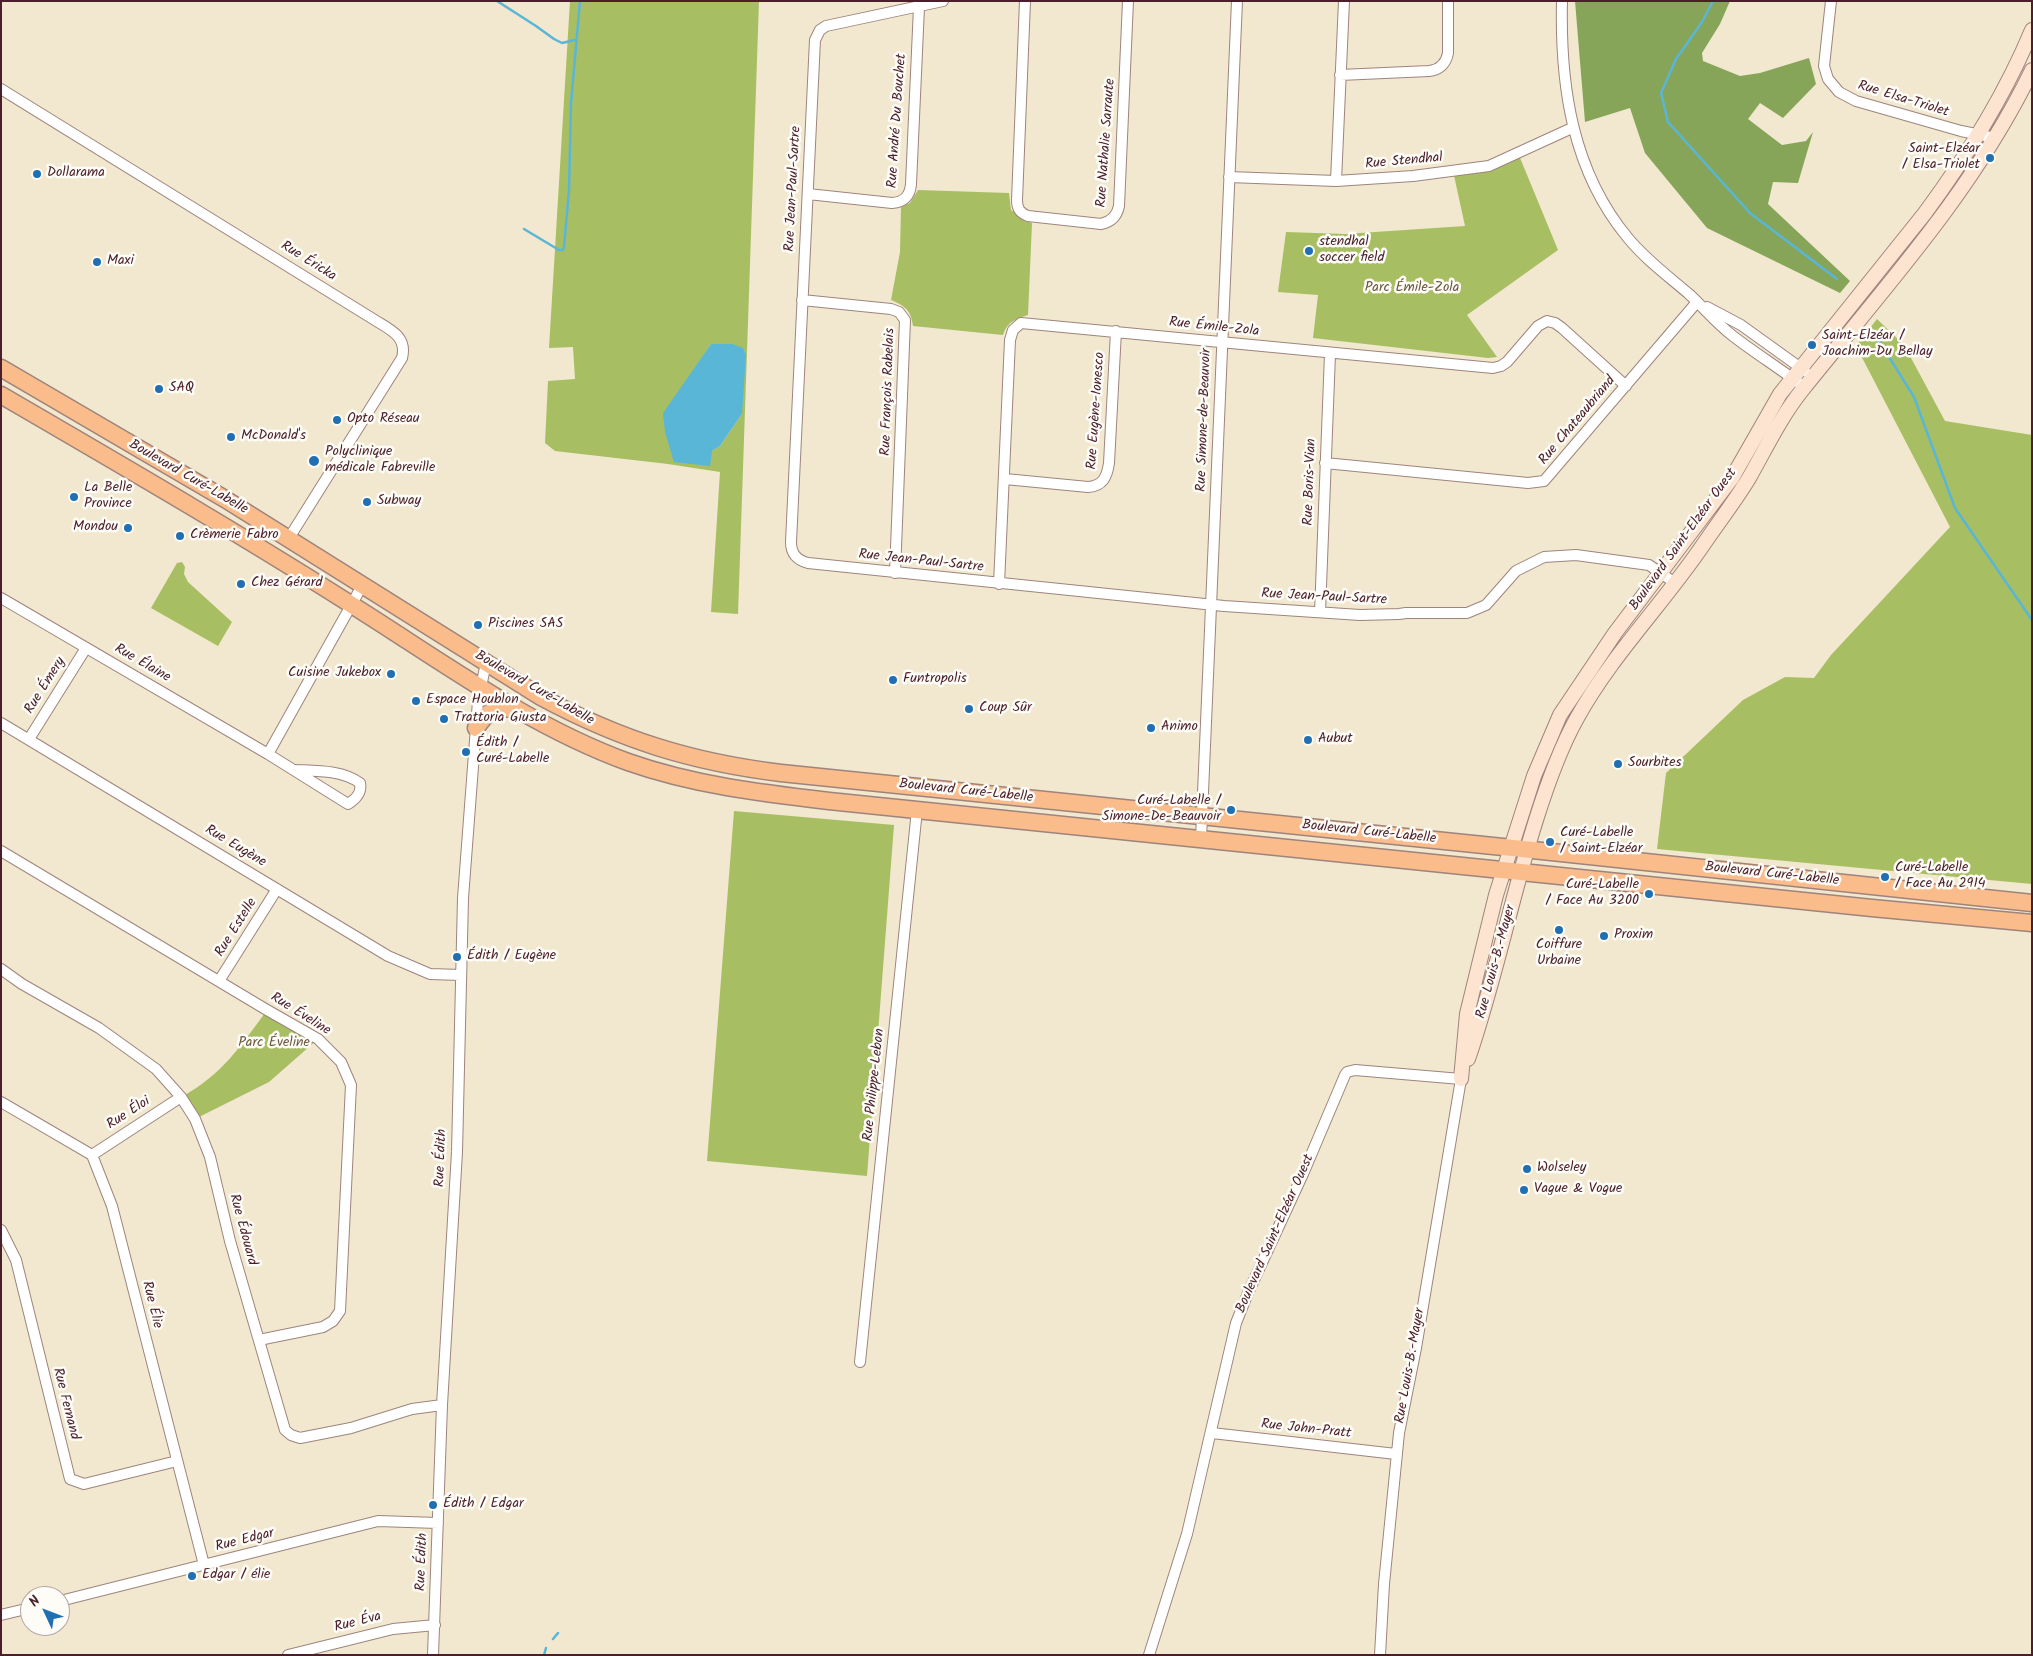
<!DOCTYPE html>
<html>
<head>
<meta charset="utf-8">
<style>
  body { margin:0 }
  #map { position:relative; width:2033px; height:1656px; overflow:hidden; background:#f1e8cf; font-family:Kalam,sans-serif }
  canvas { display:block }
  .frame { position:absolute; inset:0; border:2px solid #4a1f2b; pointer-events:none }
  .north { position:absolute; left:20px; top:1586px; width:50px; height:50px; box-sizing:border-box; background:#fdfcf7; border:1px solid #b5a4a5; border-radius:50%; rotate:313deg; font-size:14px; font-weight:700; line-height:20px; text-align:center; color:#4a1f2b }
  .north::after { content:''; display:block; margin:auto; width:18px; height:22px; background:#1f6fb2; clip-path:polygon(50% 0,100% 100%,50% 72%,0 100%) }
</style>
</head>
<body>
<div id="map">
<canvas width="2033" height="1656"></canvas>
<div class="frame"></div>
<div class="north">N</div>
</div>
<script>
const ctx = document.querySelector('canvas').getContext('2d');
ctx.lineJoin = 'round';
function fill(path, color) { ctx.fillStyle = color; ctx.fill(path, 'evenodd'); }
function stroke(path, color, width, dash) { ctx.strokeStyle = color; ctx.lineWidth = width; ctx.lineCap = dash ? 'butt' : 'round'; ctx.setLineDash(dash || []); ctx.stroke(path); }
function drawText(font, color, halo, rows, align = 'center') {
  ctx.font = font + ' Kalam,sans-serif'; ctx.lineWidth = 5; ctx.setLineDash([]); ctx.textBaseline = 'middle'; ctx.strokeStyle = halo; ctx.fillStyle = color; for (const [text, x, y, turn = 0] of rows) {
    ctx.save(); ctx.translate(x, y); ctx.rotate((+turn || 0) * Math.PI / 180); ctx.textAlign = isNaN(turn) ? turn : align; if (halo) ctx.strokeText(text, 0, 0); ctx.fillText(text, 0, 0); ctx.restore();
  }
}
const green = new Path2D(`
  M570,1H759L738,614L711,612L720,472L668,464L555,451L545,443L548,381L575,379L573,347L549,348ZM711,344L742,414L720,446L712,451L698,364Z
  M1518,153L1558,250L1467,315L1497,357L1488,358L1313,338L1318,295L1278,292L1286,232L1345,234L1465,226L1453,171Z
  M918,190L1009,193L1011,210L1026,221L1032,223L1028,315C1015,319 1007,322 1003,335L913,326C911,310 905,306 891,300L900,252L901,207L910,203Z
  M1877,319L1904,345L1945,421L2032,435V884L1657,849L1666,773L1743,700L1785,677L1814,678L1831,655L1950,527L1856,346Z
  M182,562L185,567L184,574L188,582L232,622L218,646L151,608L177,563Z
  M734,811L894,825L867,1176L707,1161Z
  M267,1010L318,1039L269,1082L195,1119L181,1097C221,1076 241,1046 267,1010Z`);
const forest = new Path2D(`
  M1575,1H1730L1720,24L1702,53L1703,61L1740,76L1760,73L1809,58L1816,84L1783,118L1760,103L1748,119L1782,145L1806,141L1813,132L1798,183L1773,182L1768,204L1850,281L1840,293L1707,228L1645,153L1630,108L1585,122Z`);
const water = new Path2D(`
  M711,344H732L743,348L746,355L742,414L720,446L712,451L710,466L674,462L665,432L663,413Z`);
const stream = new Path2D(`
  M497,1L536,26L554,39L562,43L575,40
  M1713,1L1702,22L1676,59L1661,93L1668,122L1750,213L1837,279
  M524,229L559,250H563L564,247L569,190L571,103L580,1
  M1874,333L1914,397L1955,508L2032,620
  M553,1639L558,1633
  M544,1655L546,1648`);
const street = new Path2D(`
  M943,1L826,26L820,30L815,40L791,542C791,554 797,560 808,563L1224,606L1360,615L1399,614L1406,613H1467L1486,605L1516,571L1544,557L1576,555L1649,565L1675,583
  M1025,1L1017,200C1017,209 1020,213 1028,216L1101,224C1111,222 1117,216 1119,206L1128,1
  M1562,1C1560,85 1572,171 1628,238C1645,259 1668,276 1689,294C1704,308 1717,324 1733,336C1756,354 1781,369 1804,387
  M1831,1L1824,66L1828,79L1839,92L1856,101L1961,131L1995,138
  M1340,75L1429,71C1439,70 1446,64 1448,53V1
  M1,89L378,322C393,331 407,338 402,358L289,538
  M1229,177L1336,181L1413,176L1489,166L1572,128
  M1336,181L1344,1
  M808,194L892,203C904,202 910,196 911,184L919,7
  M802,300L891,309L899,312L905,320L895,573
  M1707,307L1741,325L1805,371
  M1325,463L1528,483L1544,481L1697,302
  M1005,479L1088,487C1103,486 1107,477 1109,463L1116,331
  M999,584L1010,340L1013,330L1021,323L1493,368L1501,366L1507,362L1538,326L1547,321L1555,323L1562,328L1626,386
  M1,598L268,754L348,804C356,799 362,793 360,783C342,770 316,771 295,770
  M1320,612L1330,354
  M1,723L388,956L430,974L461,975
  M29,739L86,648
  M268,754L363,584
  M1201,839L1237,1
  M1,851L267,1010L318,1039L341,1062L351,1085L340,1311L333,1321L323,1327L259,1340
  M1,969L22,984L99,1028L156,1069L181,1097L195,1119L210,1157L230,1241L285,1430L291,1435L300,1438L351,1428L412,1409L442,1405
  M219,981L277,889
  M1,1102L92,1155L112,1206L204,1565
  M92,1155L181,1097
  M1,1230L16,1260L70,1479L84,1484L177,1461
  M860,1362L917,810
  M1212,1433L1396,1454
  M60,1601L378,1521L438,1523
  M1,1615L30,1608
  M288,1655L393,1629L435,1625
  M433,1655L442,1405L457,1152L463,898L478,701L486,663
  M1149,1655L1187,1534L1236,1323L1248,1293L1303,1174L1345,1075L1347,1072L1355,1070L1461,1079L1416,1348L1399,1433L1384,1584L1380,1655`);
const secondary = new Path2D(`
  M1468,1059C1495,981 1511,899 1536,820C1547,785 1559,750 1577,718C1611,656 1663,604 1703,545C1718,523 1735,501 1749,478C1766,448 1781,416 1803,389C1885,287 1974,190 2032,70
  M1461,1079L1467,1014L1496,895L1534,776L1560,715L1615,633L1732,478L1780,394L1925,213C1967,156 2005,95 2032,30`);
const primary = new Path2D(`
  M1,368L225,499L541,697C621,740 691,762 781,773L1542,851L2032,903
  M1,395C123,466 244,536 363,612C448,666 532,727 628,762C693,785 761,793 829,801L1872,908L2032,923
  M476,728C490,709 493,707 517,709`);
const markers = [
  [1990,158,5,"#1f6fb2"],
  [37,174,5,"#1f6fb2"],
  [1309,251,5,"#1f6fb2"],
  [97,262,5,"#1f6fb2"],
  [1812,345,5,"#1f6fb2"],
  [159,389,5,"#1f6fb2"],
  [337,420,5,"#1f6fb2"],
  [231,437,5,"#1f6fb2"],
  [314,461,6,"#1f6fb2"],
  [74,497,5,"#1f6fb2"],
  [367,502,5,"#1f6fb2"],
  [128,528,5,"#1f6fb2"],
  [180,536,5,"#1f6fb2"],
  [241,584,5,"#1f6fb2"],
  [478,625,5,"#1f6fb2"],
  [391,674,5,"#1f6fb2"],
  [893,680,5,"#1f6fb2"],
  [416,701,5,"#1f6fb2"],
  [969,709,5,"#1f6fb2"],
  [444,719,5,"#1f6fb2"],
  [1151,728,5,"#1f6fb2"],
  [1308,740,5,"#1f6fb2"],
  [466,752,5,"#1f6fb2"],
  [1618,764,5,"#1f6fb2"],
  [1231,810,5,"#1f6fb2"],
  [1550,842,5,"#1f6fb2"],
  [1885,877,5,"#1f6fb2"],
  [1649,894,5,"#1f6fb2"],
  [1559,930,5,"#1f6fb2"],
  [1604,936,5,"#1f6fb2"],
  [457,957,5,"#1f6fb2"],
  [1527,1169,5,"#1f6fb2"],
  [1524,1190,5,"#1f6fb2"],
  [433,1505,5,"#1f6fb2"],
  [192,1576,5,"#1f6fb2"]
];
const streetNames = [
  ["Rue Elsa-Triolet",1903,100,17],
  ["Rue André Du Bouchet",898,121,-86],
  ["Rue Nathalie Sarraute",1107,143,-86],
  ["Rue Stendhal",1404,162,-5],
  ["Rue Jean-Paul-Sartre",794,189,-87],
  ["Rue Éricka",308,262,32],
  ["Rue Émile-Zola",1214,328,6],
  ["Rue François Rabelais",889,392,-88],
  ["Rue Eugène-Ionesco",1097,411,-86],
  ["Rue Simone-de-Beauvoir",1205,420,-88],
  ["Rue Chateaubriand",1578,421,-50],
  ["Boulevard Curé-Labelle",188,478,30],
  ["Rue Boris-Vian",1311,482,-88],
  ["Boulevard Saint-Elzéar Ouest",1684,540,-54],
  ["Rue Jean-Paul-Sartre",921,562,6],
  ["Rue Jean-Paul-Sartre",1324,598,3],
  ["Rue Élaine",142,664,30],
  ["Rue Émery",46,686,-58],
  ["Boulevard Curé-Labelle",534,689,30],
  ["Boulevard Curé-Labelle",966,792,6],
  ["Boulevard Curé-Labelle",1369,833,6],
  ["Rue Eugène",235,847,31],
  ["Boulevard Curé-Labelle",1772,875,6],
  ["Rue Estelle",237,928,-58],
  ["Rue Louis-B.-Mayer",1497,962,-75],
  ["Rue Éveline",300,1015,32],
  ["Rue Philippe-Lebon",875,1085,-84],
  ["Rue Éloi",129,1114,-33],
  ["Rue Édith",442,1158,-88],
  ["Rue Édouard",242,1230,75],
  ["Boulevard Saint-Elzéar Ouest",1276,1234,-66],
  ["Rue Élie",151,1305,76],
  ["Rue Louis-B.-Mayer",1411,1366,-80],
  ["Rue Fernand",65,1404,76],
  ["Rue John-Pratt",1306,1430,6],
  ["Rue Edgar",245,1541,-14],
  ["Rue Édith",423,1562,-88],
  ["Rue Éva",358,1623,-14]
];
const poiNames = [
  ["Saint-Elzéar",1980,150,"right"],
  ["/ Elsa-Triolet",1980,166,"right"],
  ["Dollarama",47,174],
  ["stendhal",1319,243],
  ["soccer field",1319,259],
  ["Maxi",107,262],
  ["Saint-Elzéar /",1822,337],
  ["Joachim-Du Bellay",1822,353],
  ["SAQ",169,389],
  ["Opto Réseau",347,420],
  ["McDonald's",241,437],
  ["Polyclinique",325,453],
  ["médicale Fabreville",325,469],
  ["La Belle",84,489],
  ["Province",84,505],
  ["Subway",377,502],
  ["Mondou",118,528,"right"],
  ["Crèmerie Fabro",190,536],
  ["Chez Gérard",251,584],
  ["Piscines SAS",488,625],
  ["Cuisine Jukebox",381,674,"right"],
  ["Funtropolis",903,680],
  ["Espace Houblon",426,701],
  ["Coup Sûr",979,709],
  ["Trattoria Giusta",454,719],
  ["Animo",1161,728],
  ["Aubut",1318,740],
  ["Édith /",476,744],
  ["Curé-Labelle",476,760],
  ["Sourbites",1628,764],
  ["Curé-Labelle /",1221,802,"right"],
  ["Simone-De-Beauvoir",1221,818,"right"],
  ["Curé-Labelle",1560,834],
  ["/ Saint-Elzéar",1560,850],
  ["Curé-Labelle",1895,869],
  ["/ Face Au 2914",1895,885],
  ["Curé-Labelle",1639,886,"right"],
  ["/ Face Au 3200",1639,902,"right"],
  ["Proxim",1614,936],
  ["Coiffure",1559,946,"center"],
  ["Urbaine",1559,962,"center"],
  ["Édith / Eugène",467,957],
  ["Wolseley",1537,1169],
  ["Vague & Vogue",1534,1190],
  ["Édith / Edgar",443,1505],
  ["Edgar / élie",202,1576]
];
const parkNames = [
  ["Parc Émile-Zola",1412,289],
  ["Parc Éveline",274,1044]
];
fill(green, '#a8be62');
fill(forest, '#86a558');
fill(water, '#59b6d7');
stroke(stream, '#59b6d7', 2.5);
stroke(street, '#9e847d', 12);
stroke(secondary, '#9e847d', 16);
stroke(primary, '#9e847d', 19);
stroke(street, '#fff', 10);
stroke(secondary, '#fde4d0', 14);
stroke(primary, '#f9bc8a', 16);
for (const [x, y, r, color] of markers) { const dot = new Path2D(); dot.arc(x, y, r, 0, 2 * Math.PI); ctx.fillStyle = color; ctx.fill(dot); stroke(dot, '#fdfcf7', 2); }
drawText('14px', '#4a1f2b', '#fdfcf7', streetNames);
drawText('14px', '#4a1f2b', '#fdfcf7', poiNames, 'left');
drawText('14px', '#6b573e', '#fdfcf7', parkNames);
</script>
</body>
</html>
